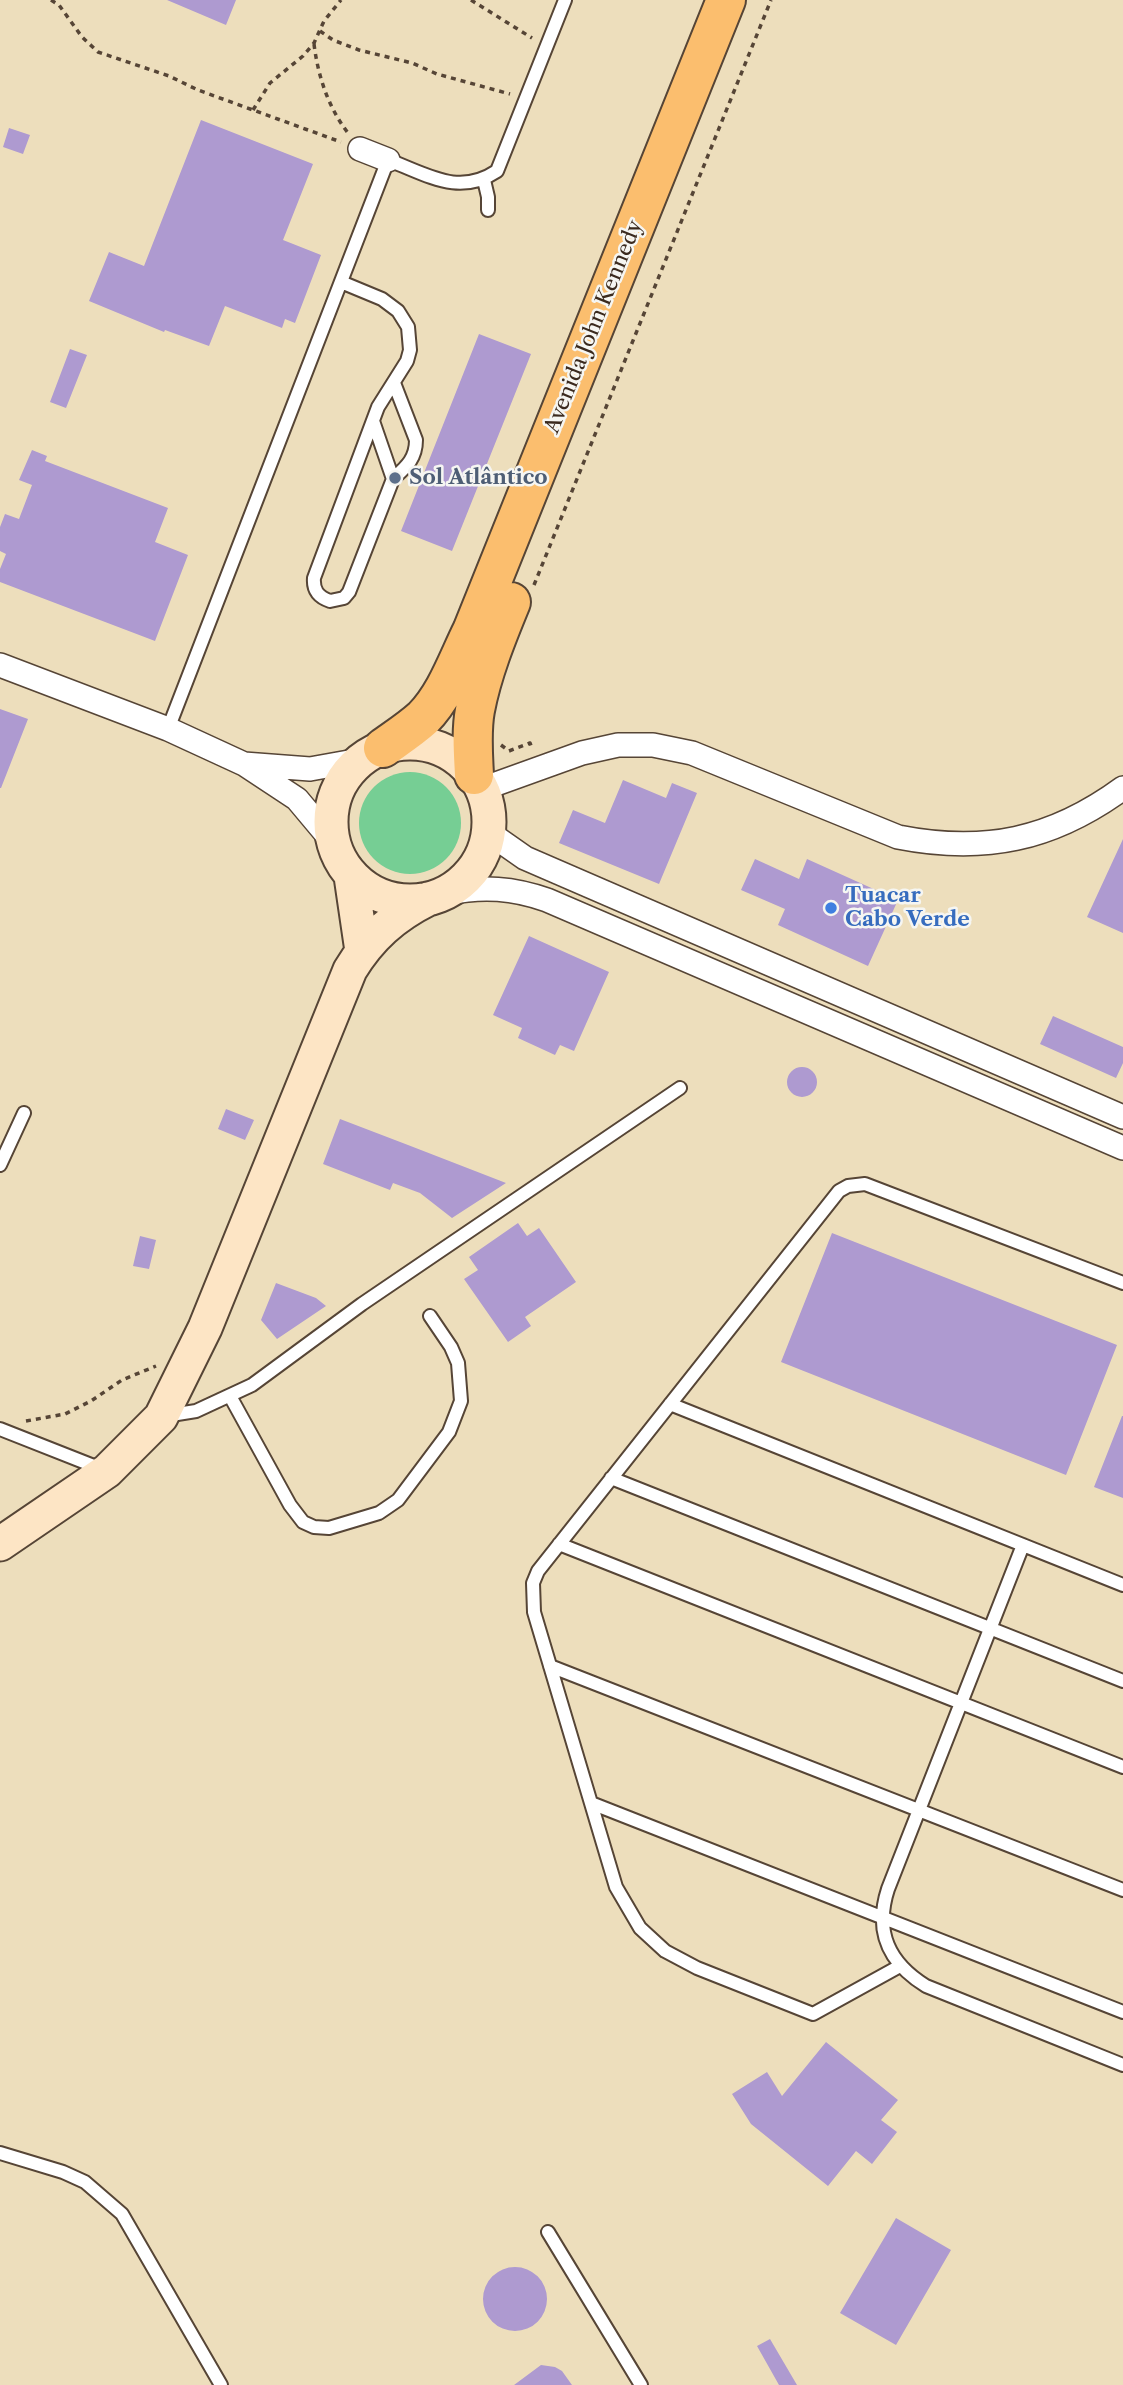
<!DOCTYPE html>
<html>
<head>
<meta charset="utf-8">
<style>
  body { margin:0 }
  canvas { display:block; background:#eddebc }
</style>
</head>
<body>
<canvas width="1123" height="2385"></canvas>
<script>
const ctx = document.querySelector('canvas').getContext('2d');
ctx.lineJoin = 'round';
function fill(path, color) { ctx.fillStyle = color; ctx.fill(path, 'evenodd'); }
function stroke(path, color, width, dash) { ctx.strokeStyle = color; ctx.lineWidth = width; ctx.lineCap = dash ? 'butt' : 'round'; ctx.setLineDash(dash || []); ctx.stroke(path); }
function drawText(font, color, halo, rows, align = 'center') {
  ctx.font = font + ' "Libre Caslon Text",serif'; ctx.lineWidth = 5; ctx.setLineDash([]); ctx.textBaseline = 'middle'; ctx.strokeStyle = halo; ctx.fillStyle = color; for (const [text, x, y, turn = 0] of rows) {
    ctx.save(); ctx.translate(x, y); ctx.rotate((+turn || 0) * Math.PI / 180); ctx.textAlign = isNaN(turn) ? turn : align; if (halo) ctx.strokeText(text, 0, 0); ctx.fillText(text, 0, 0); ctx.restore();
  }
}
const green = new Path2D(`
  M359 823a51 51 0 1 1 102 0a51 51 0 1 1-102 0Z`);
const building = new Path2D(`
  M167,0H236L226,25Z
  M201,120L313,164L283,240L321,255L295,323L285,319L282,328L225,306L209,346L165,330L164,332L89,301L109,252L144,266Z
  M9,128L30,135L23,154L3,147Z
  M479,334L531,354L452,551L401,531Z
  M70,349L87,355L66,408L50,402Z
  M32,450L47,456L45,461L168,508L155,542L188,555L155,641L0,582V569L6,554L0,551V527L5,514L19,519L32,485L19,480Z
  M0,709L28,719L1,788H0Z
  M623,780L666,798L672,783L697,793L659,884L559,843L573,810L605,823Z
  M1123,839V933L1087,917Z
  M755,859L799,879L807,859L898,900L868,966L778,925L785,909L741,890Z
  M529,936L609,972L574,1051L560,1045L555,1055L518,1038L522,1028L493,1015Z
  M1053,1016L1123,1047V1063L1116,1078L1040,1044Z
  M787 1082a15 15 0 1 1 30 0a15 15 0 1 1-30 0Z
  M226,1109L254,1120L245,1140L218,1129Z
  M340,1119L408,1145L506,1183L452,1218L420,1193L393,1183L390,1190L323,1164Z
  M518,1223L527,1236L539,1228L576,1282L525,1317L531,1326L508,1342L464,1279L478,1270L469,1257Z
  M832,1233L1117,1345L1066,1475L781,1362Z
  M140,1236L156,1240L149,1269L133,1266Z
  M276,1283L316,1298L326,1306L277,1339L261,1320Z
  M1122,1416H1123V1498L1094,1487Z
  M826,2042L898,2100L881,2120L897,2132L872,2164L856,2151L828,2186L751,2124L732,2094L767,2072L782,2096Z
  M896,2218L951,2250L896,2345L840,2313Z
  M483 2299a32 32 0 1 1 64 0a32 32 0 1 1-64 0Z
  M770,2339L797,2385H779L757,2346Z
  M541,2365L555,2367L562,2371L572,2385H514Z`);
const path = new Path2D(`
  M51,0L59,5L82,37L98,52L169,76L198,90L341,142
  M471,0L532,38
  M320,31L333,40L359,50L412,63L437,74L510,94
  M314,44C318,76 328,107 348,133
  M253,110L270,83L303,56L314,43L324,21L341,0
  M534,585L771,0
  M501,745L509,751L530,743L532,748
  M26,1421L65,1414L91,1401L122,1380L156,1366`);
const lane = new Path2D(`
  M484,180L488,197V210
  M341,282L382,299L398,311L408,327L410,350L407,361L378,407L314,578C313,590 318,597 330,601L344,598L349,592L393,479C406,467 416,459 416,440L394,383
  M373,421L393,479
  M168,729L388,160C427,174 458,197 497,171L565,0
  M0,1165L24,1113
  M230,1396L290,1505L303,1522L314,1527L329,1528L379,1513L398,1500L449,1432L461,1401L458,1363L451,1347L430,1316
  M670,1404L1123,1585
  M165,1416L196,1411L252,1385L362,1304L680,1088
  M0,1429L104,1470
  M611,1478L1123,1681
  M559,1544L1123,1767
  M1023,1545L888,1889C874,1932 889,1963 926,1986L1123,2065
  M550,1666L1123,1890
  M591,1803L1123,2012
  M900,1966L813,2014L697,1968L665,1951L640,1928L616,1887L534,1612L533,1583L538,1571L839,1191L848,1186L865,1184L1123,1283
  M0,2153L63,2172L85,2182L122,2214L221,2385
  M548,2232L641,2385`);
const street = new Path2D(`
  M360,149L388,160
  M0,665L168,729L244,764
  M482,789L582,753L618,745H653L692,753L898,837C984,854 1052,840 1123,788
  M489,810L495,837L525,858L1123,1117
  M333,842L297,799L244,764L310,769L360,760
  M448,893C483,886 513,888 547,900L1123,1148`);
const secondary = new Path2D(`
  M331 822a79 79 0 1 1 158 0a79 79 0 1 1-158 0Z
  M351,876L362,951
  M0,1544L107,1471L161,1417L205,1328L350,970C370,937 394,916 428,899`);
const highway = new Path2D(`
  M383,748C397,738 411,729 423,718C446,695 458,659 472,631L726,0
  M474,775C473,754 471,731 475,710C482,673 497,636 511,602`);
const markers = [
  [395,478,7,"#5c6f8a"],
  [831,908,7,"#3f7fe0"]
];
const streetNames = [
  ["Avenida John Kennedy",594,327,-68]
];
const serviceNames = [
  ["Sol Atlântico",409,478]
];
const shopNames = [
  ["Tuacar",845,896],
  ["Cabo Verde",845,920]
];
fill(green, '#76ce94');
fill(building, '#ae9ad0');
stroke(lane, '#564536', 16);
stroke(street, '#564536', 26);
stroke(secondary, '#564536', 37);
stroke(highway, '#564536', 42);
stroke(path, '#564536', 3.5, [5, 5]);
stroke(lane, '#fff', 12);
stroke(street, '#fff', 23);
stroke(secondary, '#fde5c5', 33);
stroke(highway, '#fbbe6e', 38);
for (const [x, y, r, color] of markers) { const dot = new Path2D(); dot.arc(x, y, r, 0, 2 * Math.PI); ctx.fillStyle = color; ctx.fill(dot); stroke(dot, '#f6f6f2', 2.5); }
drawText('21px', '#3b2a1e', '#f6f6f2', streetNames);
drawText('bold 21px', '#4e5e75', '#f6f6f2', serviceNames, 'left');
drawText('bold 21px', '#366cbe', '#f6f6f2', shopNames, 'left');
</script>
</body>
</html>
